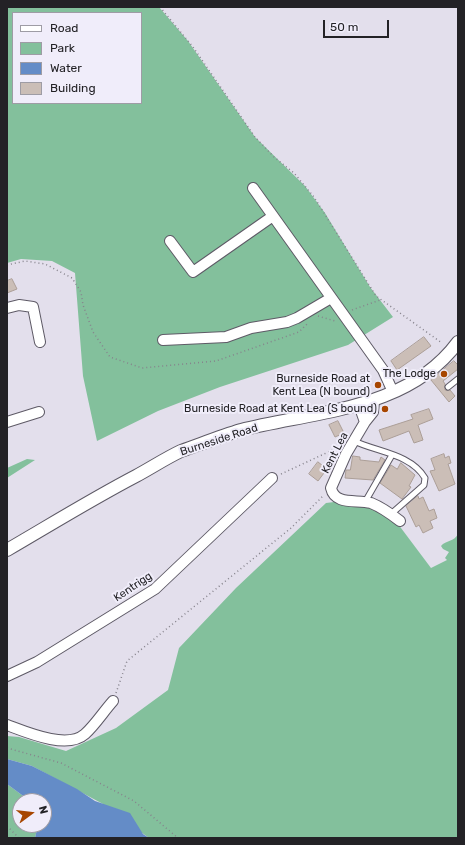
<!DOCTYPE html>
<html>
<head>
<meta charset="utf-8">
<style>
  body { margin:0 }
  #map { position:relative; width:465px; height:845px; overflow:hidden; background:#e3dfec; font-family:Rubik,sans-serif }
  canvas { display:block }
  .frame { position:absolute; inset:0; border:8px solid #232226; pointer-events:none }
  .legend { position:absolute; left:12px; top:12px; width:130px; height:92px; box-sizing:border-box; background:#f0edfa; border:1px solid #9e9ca5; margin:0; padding:5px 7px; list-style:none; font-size:12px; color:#232226 }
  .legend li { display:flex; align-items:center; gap:8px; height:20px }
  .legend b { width:20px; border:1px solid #9e9ca5 }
  .north { position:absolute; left:12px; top:793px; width:40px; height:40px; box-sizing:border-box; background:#f0edfa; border:1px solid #9e9ca5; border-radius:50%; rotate:75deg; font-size:11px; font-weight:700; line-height:16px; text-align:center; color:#232226 }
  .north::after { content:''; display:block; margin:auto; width:14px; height:18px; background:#a74600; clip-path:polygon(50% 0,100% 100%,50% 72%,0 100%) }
  .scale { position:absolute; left:323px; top:20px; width:66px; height:18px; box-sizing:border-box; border:2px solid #232226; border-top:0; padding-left:5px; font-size:12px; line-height:14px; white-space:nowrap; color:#232226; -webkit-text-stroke:3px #f0edfa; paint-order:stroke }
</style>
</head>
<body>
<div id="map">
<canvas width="465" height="845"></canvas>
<div class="frame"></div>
<ul class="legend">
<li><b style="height:5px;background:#fff"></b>Road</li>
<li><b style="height:11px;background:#83c09c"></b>Park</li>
<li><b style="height:11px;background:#648cc7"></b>Water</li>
<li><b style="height:11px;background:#cbbeb7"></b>Building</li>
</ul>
<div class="north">N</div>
<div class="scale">50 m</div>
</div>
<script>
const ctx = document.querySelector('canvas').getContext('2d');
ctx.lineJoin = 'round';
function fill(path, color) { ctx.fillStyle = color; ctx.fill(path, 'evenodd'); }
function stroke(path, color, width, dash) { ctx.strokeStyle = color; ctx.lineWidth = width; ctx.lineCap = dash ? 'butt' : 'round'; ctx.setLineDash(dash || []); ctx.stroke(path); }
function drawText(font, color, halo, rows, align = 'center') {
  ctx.font = font + ' Rubik,sans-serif'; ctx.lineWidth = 4; ctx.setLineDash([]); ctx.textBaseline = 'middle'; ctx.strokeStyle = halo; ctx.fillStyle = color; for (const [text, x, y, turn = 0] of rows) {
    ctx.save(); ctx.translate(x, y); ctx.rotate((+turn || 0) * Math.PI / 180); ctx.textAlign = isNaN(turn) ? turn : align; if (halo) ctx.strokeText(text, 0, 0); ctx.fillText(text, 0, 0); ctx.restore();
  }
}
const green = new Path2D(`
  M7,7H159L188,41L255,137L305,186L325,213L370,287L393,317L348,345L220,387L158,411L97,441L83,376L75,273L52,261L21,259L7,263ZM13,13H141V103H13Z
  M27,459L35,460L7,478V468Z
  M334,502L371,506L398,524L431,568L447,560L445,558L449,552L443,549L441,546C446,540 454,542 458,534V838H149L103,804L32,766L7,759V736L19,737L66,751L116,728L168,690L179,648L236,588L326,503Z
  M7,784L30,801H20V825H38L35,838H7Z`);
const water = new Path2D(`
  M7,759L32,766L77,789L95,801L130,813L143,834L149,838H35L38,825H44V801H30L7,784Z`);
const building = new Path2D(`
  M12,279L17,289L7,293V281Z
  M424,337L431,346L397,370L391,361Z
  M454,361L458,365V369L443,381L445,384V390H450L455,396L449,402L431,380Z
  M429,409L433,419L418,425L423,440L414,443L409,431L383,441L379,430L413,419L411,415Z
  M338,421L344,433L335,437L329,425Z
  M444,454L445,458L449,456L451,463L448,464L455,484L439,491L430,471L435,470L431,459Z
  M353,456L360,457V460L379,462L381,457L385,460L373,480L345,478L346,470H350Z
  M318,462L327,469L318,481L309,474Z
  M401,463L415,475L409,486L411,487L402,499L380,483L391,465L397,469Z
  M418,496L419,499L423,497L429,511L434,509L437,518L430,521L433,528L423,533L419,525L416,527L406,506Z`);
const path = new Path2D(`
  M160,7L193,47L255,137L274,157L294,173L314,197L376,296L442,343
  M7,265L25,261L45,264L72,278L81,292L83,305L93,332L110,357L142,368L216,361L299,332L308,323
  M352,310L380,300
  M318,316L335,321
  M281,474L337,448
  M116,693L127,661L291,528L324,495
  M7,748L61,763L134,801L178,838
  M7,826L19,838`);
const service = new Path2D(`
  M448,387L458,379
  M354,441C377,452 411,454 425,478L424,485L391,514
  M365,502L392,455`);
const minor = new Path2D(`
  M253,188L383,370L393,392
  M170,241L193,272L273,216
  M7,308L19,305L33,307L40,342
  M163,340L226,337L251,328L287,322L297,318L331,298
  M359,405L365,422L346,454L331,488C335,506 357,499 371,503C381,507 391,514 400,521
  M7,422L39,412
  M365,422L373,412L374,401
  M7,676L37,662L155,589L272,478
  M7,725C26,732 67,750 85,734C95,725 104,711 113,701`);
const tertiary = new Path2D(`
  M7,550C50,525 92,499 136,476C151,468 166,458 181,451C201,444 221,436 241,430C316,411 408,410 458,342`);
const markers = [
  [444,374,4,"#a74600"],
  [378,385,4,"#a74600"],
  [385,409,4,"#a74600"]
];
const poiNames = [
  ["The Lodge",436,374],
  ["Burneside Road at",370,379],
  ["Kent Lea (N bound)",370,392],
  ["Burneside Road at Kent Lea (S bound)",377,409]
];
const streetNames = [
  ["Burneside Road",219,440,-18],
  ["Kent Lea",335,453,-63],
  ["Kentrigg",133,587,-34]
];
fill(green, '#83c09c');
fill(water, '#648cc7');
fill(building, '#cbbeb7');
stroke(building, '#ab9e97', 1);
stroke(service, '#5e5a66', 7);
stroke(minor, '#5e5a66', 12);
stroke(tertiary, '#5e5a66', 14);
stroke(path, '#86838c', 1.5, [1, 3]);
stroke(service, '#fff', 5);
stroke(minor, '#fff', 10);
stroke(tertiary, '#fff', 12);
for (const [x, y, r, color] of markers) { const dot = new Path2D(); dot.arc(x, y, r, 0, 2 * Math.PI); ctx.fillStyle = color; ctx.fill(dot); stroke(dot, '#f0edfa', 1.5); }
drawText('11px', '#232226', '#f0edfa', poiNames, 'right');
drawText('11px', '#232226', '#f0edfa', streetNames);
</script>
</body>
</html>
